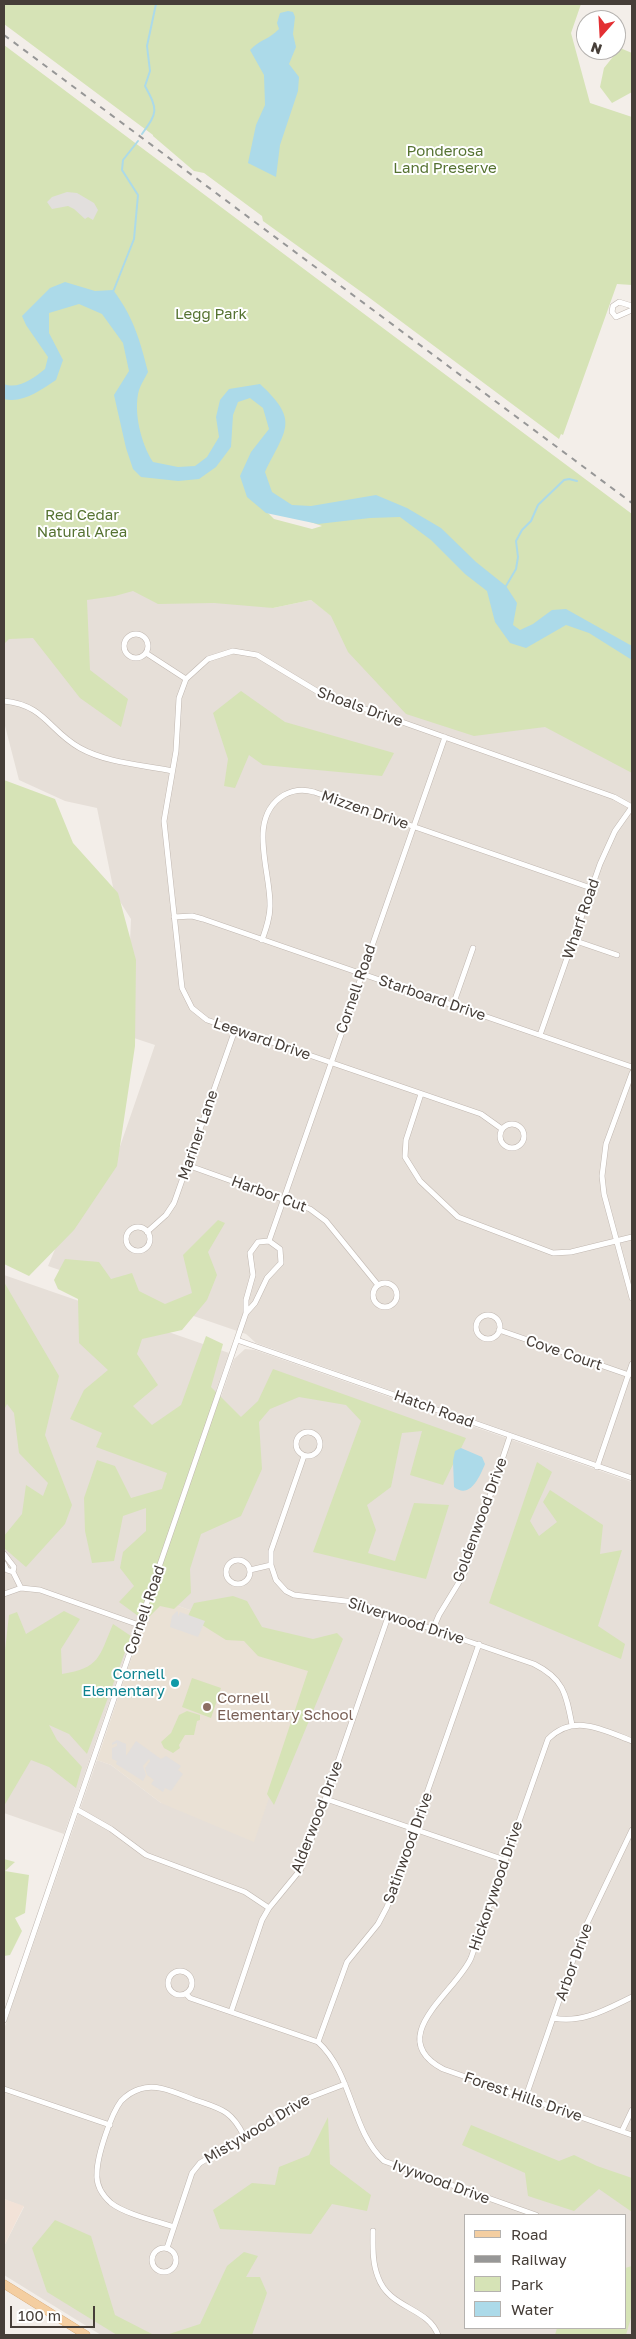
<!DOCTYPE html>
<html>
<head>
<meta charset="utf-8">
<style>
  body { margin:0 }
  #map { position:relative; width:636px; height:2339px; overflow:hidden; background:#f3eee9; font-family:"Golos Text",sans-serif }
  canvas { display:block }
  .frame { position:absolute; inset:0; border:5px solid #463e38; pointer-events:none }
  .legend { position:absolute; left:464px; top:2214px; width:162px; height:115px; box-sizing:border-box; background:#fff; border:1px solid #b5b2af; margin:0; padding:6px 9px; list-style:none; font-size:15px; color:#463e38 }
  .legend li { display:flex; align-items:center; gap:10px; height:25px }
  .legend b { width:25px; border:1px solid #b5b2af }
  .north { position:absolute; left:576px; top:10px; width:50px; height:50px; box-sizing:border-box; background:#fff; border:1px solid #b5b2af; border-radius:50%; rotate:199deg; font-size:14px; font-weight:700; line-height:20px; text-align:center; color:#463e38 }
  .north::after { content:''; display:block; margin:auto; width:18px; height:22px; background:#e33033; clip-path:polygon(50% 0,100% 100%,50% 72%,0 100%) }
  .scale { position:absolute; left:10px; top:2306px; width:85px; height:22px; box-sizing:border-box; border:2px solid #463e38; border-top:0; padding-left:6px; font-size:15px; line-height:18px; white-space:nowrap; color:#463e38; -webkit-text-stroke:4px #fff; paint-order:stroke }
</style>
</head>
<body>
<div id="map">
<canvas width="636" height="2339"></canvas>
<div class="frame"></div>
<ul class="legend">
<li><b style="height:6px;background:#f4cea1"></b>Road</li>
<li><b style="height:6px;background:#979797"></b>Railway</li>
<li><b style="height:14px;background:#d6e3b6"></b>Park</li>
<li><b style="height:14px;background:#acdae9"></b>Water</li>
</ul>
<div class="north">N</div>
<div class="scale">100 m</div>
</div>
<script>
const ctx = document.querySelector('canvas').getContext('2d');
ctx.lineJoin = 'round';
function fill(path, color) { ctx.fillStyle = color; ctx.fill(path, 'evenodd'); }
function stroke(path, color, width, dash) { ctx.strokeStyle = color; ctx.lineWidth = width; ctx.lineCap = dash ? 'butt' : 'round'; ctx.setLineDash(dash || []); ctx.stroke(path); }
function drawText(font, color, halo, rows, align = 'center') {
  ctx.font = font + ' "Golos Text",sans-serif'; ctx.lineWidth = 4; ctx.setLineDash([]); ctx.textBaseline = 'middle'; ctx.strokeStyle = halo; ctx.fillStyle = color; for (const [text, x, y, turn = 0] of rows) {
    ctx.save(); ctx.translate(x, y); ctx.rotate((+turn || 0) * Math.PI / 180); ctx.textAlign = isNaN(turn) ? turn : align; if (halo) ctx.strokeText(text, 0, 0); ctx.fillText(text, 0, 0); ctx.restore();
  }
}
const residential = new Path2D(`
  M177,578L273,608L311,600L359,637L632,757V1475L256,1343L246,1334L48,1266L79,1192L116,1158L155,1045L122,1034L128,988L131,919L114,892L97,808L65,801L19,780L4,722V640L70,603Z
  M4,1275L229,1353L64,1834L4,1813Z
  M245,1349L255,1350L632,1482V2335H101L4,2275V2246L24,2207L4,2199V2029L97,1760L111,1765L161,1803L318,1654L152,1597L234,1359ZM465,2215H625V2328H465Z`);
const commercial = new Path2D(`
  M4,2199L24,2206L4,2246Z`);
const education = new Path2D(`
  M152,1597L318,1654L254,1842L161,1803L111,1765L97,1760Z`);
const green = new Path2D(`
  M4,4H581L571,33L590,103L632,117V285L617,284L563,435L561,434L559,439L367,296L263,221L262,216L204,173L194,171L153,136V135L4,24Z
  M4,45L632,514V773L545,727L474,736L406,714L348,652L331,616L311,600L273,608L214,603L158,604L133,591L115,596L87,600L90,670L128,699L121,727L80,698L33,638L9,639L4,644ZM252,497L276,510L322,526L312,529L274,519Z
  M620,48L632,53V92L612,103L600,87L604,68Z
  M241,691L285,722L394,753L382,776L263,765L249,755L235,788L224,786L228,759L213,713Z
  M4,768V780L55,799L73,843L118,893L136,960L135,1046L117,1166L74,1230L29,1276L4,1264Z
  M218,1220L225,1223L208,1252L217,1275L207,1300L182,1330L142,1339L137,1354L158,1385L133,1406L152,1425L181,1405L206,1336L223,1344L211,1387L241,1417L258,1401L273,1369L466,1438L443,1485L410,1475L422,1431L402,1433L391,1487L367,1505L376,1530L368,1553L395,1561L414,1503L449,1505L426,1579L313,1552L361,1421L346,1405L299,1397L270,1409L259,1422L262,1469L241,1516L201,1534L190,1569L191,1593L174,1609L160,1606L145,1621L119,1602L134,1586L120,1568L123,1552L146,1531V1508L123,1516L114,1561L92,1563L85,1531L84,1498L97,1460L115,1466L131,1498L162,1489L167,1473L96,1447L102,1433L70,1419L84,1390L108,1370L79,1343L78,1299L58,1289L54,1280L65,1259L99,1262L111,1279L132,1273L139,1291L165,1304L192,1293L183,1255Z
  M4,1282L59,1376L45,1435L72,1505L65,1524L26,1567L4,1548V1536L22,1514L26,1485L43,1496L48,1483L19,1453L14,1413L7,1404L4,1410Z
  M537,1462L552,1472L530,1521L539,1536L557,1522L543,1502L550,1490L603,1525L600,1554L622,1550L598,1626L625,1644L621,1659L489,1603Z
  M233,1596L247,1601L262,1627L313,1639L337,1633L343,1639L274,1805L267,1794L308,1671L258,1656L244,1641L226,1640L188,1616L194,1603Z
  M64,1611L80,1619L61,1649L62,1674C100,1668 99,1657 113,1624L131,1636L87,1754L69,1734L49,1725L57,1740L82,1767L76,1788L49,1767L31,1760L4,1806V1659L9,1615L17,1612L26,1634Z
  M192,1678L221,1688L211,1718L182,1707Z
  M187,1711L200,1715V1720L197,1721L194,1735H185L179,1745L180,1748L173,1753L164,1748L161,1742L171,1733L179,1715Z
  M4,1859L15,1862L5,1871L29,1875L25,1913L15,1918L22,1931L10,1955L4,1956Z
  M328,2117L330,2164L371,2195L367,2211L332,2204L311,2234L220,2229L213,2210L252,2183L275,2185L279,2167L309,2155Z
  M471,2125L559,2161L574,2155L597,2166L632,2178V2212L599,2189L574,2211L528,2196L525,2173L462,2145Z
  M55,2220L91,2236L115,2315L154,2335H117L47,2292L32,2248Z
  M244,2252L258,2256L246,2277H260L267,2293L252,2335H166L200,2324L227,2266Z
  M632,2266V2314L626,2335H555L557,2328H625V2268Z`);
const parking = new Path2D(`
  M67,192L77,193L94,203L98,210L93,220L88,217L85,219L74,209L68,206L52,209L47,202L52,197Z
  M177,1611L178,1612V1617L180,1612L205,1621L198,1637L170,1627L172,1616Z
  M117,1740L126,1744V1756L136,1741L161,1759L166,1756L181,1766L178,1770L183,1774L171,1791L165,1788L163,1792L151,1784L154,1780L147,1775L145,1768L150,1761L149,1759L143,1766L146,1775L143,1781L116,1764L117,1761L112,1759V1748L117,1746V1743L112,1745V1743Z`);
const water = new Path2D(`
  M288,11L293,12L295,17L293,34L296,47L289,64L299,77L298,91L280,145L276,177L248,163L256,125L265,105L264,75L250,50C259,40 270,39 279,29L277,23L280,13Z
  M65,282L95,291L113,290C133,316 140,340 148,372C145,378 141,384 139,390C133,411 141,444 153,462L178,467L195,466L207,457L219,437L216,417L220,400L229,389L260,384C300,421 286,429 265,472L272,492L292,505L311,506L376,495L407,508L441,528L476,562L506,586L517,603L513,625L520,630L533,624L552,610L566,609L632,646V660L589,633L566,625L526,648L510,643L495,622L487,591L465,574L431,540L400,517L370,518L318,524L266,513L247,497L240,476L251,452L269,429L263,408L250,398L238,402L233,415L231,447L216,467L199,479L178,481L141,477L133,469L126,448L114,395L129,371L123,343L102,314L79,304L49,313V333L63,360L56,380C41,390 22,404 4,399V384C18,390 34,378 45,369L48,357L26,325L22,316L50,288Z
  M461,1448L482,1457L485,1464C480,1476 470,1500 454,1487L453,1461L455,1451Z`);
const stream = new Path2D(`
  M142,134C158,112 158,110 145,86L150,71L147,46L156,4
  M113,292L134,239L138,195L122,170L123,160L138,141
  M506,586L516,569L518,557L516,541L522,530L531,521L538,505L564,480L569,479L577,481`);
const minor = new Path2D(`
  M632,306L619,302L613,306L612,312L616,317L632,310
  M124 646a12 12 0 1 1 24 0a12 12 0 1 1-24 0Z
  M146,653L186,679
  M4,701C45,705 49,731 80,748C107,763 143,765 172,771
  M174,917L192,916L203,919L632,1067
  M262,940C266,929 270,918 270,906C271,871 246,818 284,795C293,790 304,789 314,792L591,888
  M573,940L617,955
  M453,1005L473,948
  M540,1035L600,864L615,831L632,807
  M632,1073L606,1144L602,1176L604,1194L632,1298
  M421,1094L406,1140L405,1157L420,1181L458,1217L553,1253L571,1252L632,1237
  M500 1136a12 12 0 1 1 24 0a12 12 0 1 1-24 0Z
  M502,1129L481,1114L207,1020L192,1008L182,988L164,821L176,751L179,698L186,679L208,659L233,651L257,655L320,693L614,797L632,807
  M187,1165L310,1209L326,1221L378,1285
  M126 1239a12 12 0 1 1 24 0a12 12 0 1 1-24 0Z
  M147,1232L166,1215L174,1203L235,1030
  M269,1241L445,737
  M373 1295a12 12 0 1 1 24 0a12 12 0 1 1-24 0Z
  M476 1327a12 12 0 1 1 24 0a12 12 0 1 1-24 0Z
  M499,1330L629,1375
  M237,1340L632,1478
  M296 1444a12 12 0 1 1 24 0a12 12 0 1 1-24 0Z
  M304,1456L271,1551V1565L276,1580L286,1591L294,1595L354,1602L534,1664C564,1679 566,1694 572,1725
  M597,1467L632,1364
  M4,1554L14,1567L13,1572L21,1588
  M226 1572a12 12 0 1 1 24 0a12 12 0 1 1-24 0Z
  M4,1564L7,1570L13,1572
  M250,1570L271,1565
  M4,1594L21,1588L40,1590L139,1625
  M433,1629L439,1615L464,1574L510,1436
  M632,1741C603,1730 574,1713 548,1739L471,1958C456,1992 383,2037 443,2069L632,2135
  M326,1799L505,1860
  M76,1809L111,1829L146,1855L245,1892L269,1908
  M168 1983a12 12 0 1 1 24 0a12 12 0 1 1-24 0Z
  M186,1994L190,1998L318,2042C353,2074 351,2131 384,2161L536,2215
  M231,2012L262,1920L269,1908L301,1869L389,1614
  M553,2018C582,2024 607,2009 632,1997
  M4,2020L246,1313V1300L253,1275L250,1253L258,1242L269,1241L280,1249L281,1263L267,1278L255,1303L246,1313
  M318,2042L347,1962L378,1924L387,1907L479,1644
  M4,2089L110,2125
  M525,2099L582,1934L632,1830
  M622,2131L632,2110
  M174,2227C156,2221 125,2214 111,2203C102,2195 96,2184 97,2173C97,2156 111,2114 121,2101C126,2096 133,2091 140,2089C158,2083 178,2094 195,2100C221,2109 231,2110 244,2136
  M373,2231C373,2246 372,2262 378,2277C389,2309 428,2307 438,2335
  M167,2248L192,2173L200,2163L280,2116L298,2102L345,2084
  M152 2260a12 12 0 1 1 24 0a12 12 0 1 1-24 0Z`);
const primary = new Path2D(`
  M4,2284L86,2335`);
const rail = new Path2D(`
  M4,35L632,503`);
const markers = [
  [175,1683,5,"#0f9aa8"],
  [207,1707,5,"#8d6e63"]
];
const parkNames = [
  ["Ponderosa",445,151],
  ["Land Preserve",445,168],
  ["Legg Park",211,314],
  ["Red Cedar",82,515],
  ["Natural Area",82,532]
];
const streetNames = [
  ["Shoals Drive",360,707,20],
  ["Mizzen Drive",365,810,19],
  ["Wharf Road",581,919,-71],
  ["Cornell Road",356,989,-71],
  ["Starboard Drive",432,998,19],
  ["Leeward Drive",262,1039,19],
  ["Mariner Lane",198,1135,-71],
  ["Harbor Cut",269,1194,20],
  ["Cove Court",564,1353,19],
  ["Hatch Road",434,1409,20],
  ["Goldenwood Drive",480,1520,-70],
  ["Cornell Road",145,1610,-71],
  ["Silverwood Drive",406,1621,18],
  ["Alderwood Drive",317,1817,-69],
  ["Satinwood Drive",408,1848,-70],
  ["Hickorywood Drive",496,1886,-71],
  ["Arbor Drive",574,1962,-70],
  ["Forest Hills Drive",523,2097,19],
  ["Mistywood Drive",257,2129,-31],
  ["Ivywood Drive",441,2182,20]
];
const cultureNames = [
  ["Cornell",165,1674],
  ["Elementary",165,1691]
];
const educationNames = [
  ["Cornell",217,1698],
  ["Elementary School",217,1715]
];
fill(residential, '#e6dfd8');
fill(commercial, '#f2e2d7');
fill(education, '#eae1d5');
fill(green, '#d6e3b6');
fill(parking, '#e2dfdd');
fill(water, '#acdae9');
stroke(stream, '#acdae9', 2);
stroke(minor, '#c0b7b0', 6);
stroke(primary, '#d7a873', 9);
stroke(minor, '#fff', 5);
stroke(primary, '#f4cea1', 8);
stroke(rail, '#979797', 2, [6, 6]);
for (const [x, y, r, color] of markers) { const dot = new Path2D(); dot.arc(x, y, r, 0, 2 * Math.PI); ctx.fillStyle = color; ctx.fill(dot); stroke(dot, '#fff', 2); }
drawText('15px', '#557231', '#fff', parkNames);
drawText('15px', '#463e38', '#fff', streetNames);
drawText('15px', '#0d838f', '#fff', cultureNames, 'right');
drawText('15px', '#785e54', '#fff', educationNames, 'left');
</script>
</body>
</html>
